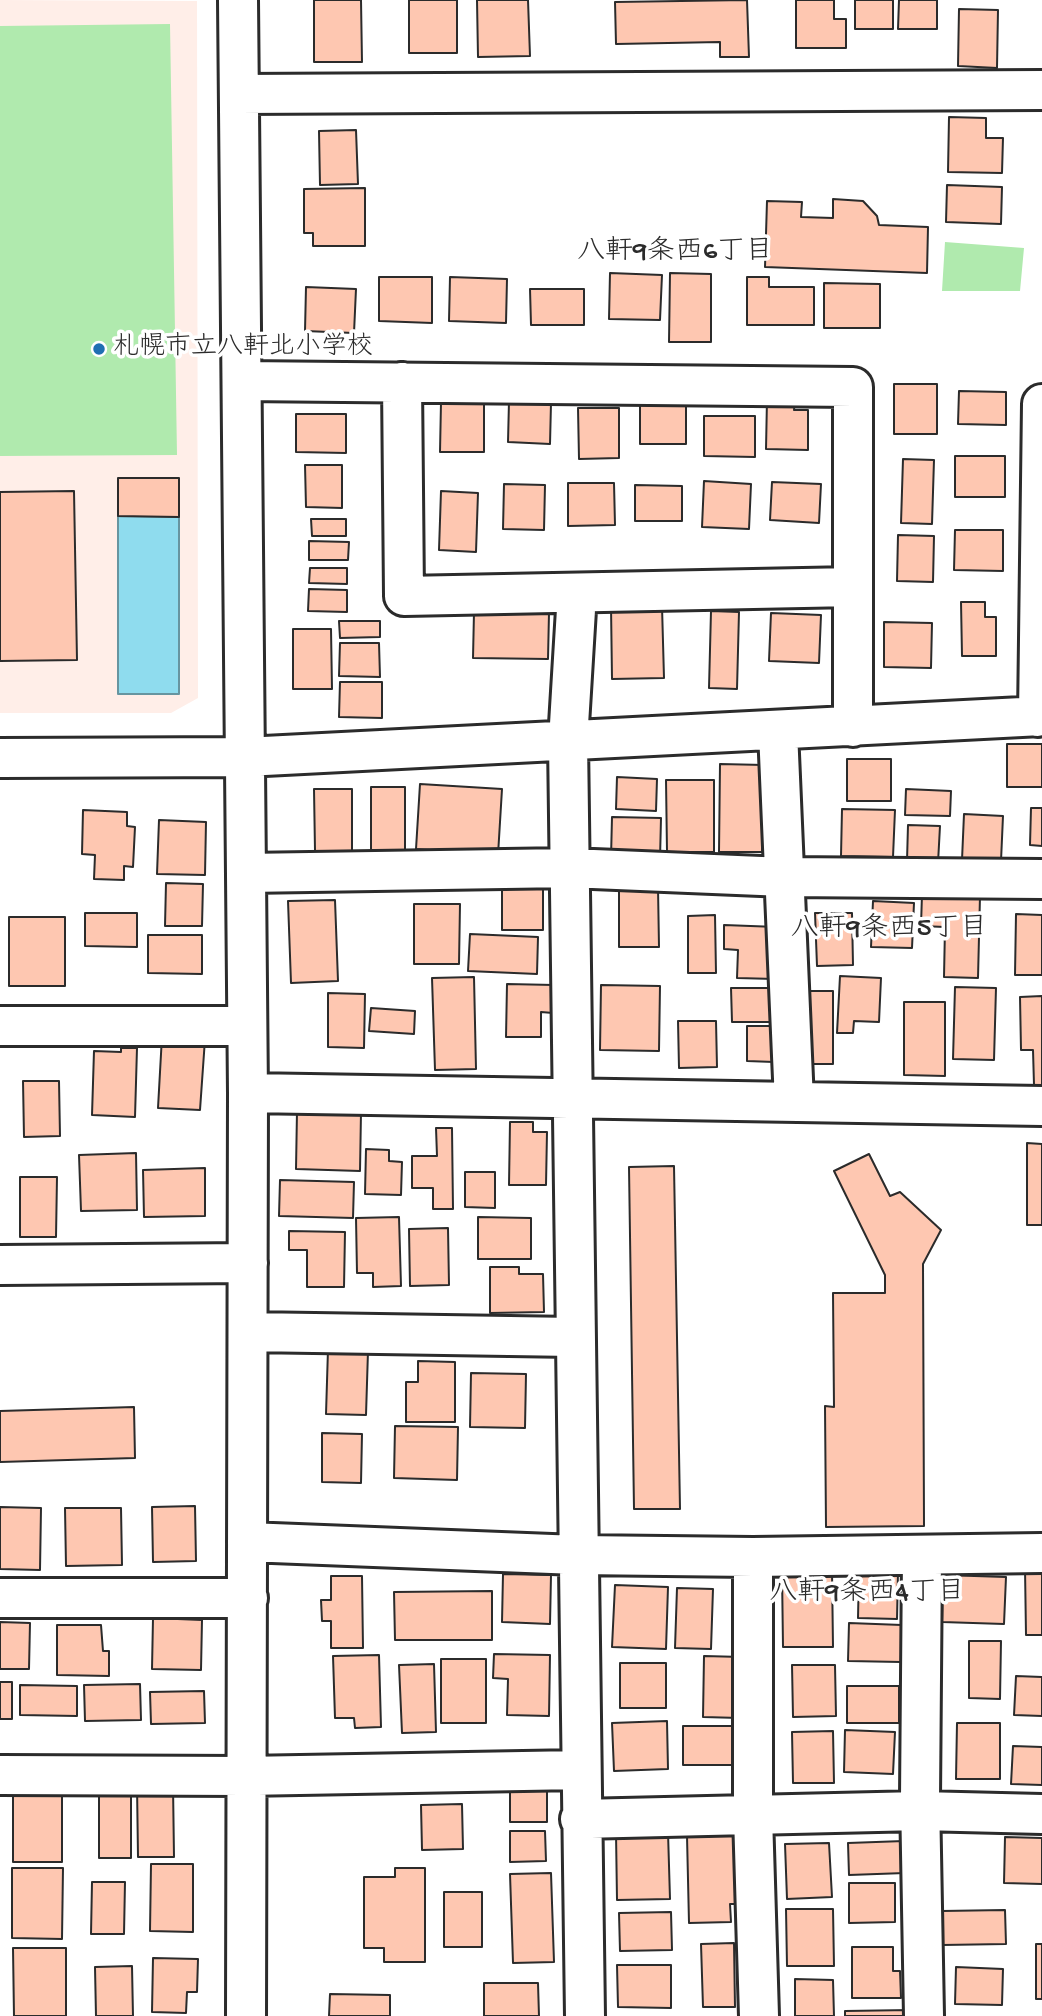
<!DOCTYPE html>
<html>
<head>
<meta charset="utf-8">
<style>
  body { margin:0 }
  canvas { display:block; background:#fff }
</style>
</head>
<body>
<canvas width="1042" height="2016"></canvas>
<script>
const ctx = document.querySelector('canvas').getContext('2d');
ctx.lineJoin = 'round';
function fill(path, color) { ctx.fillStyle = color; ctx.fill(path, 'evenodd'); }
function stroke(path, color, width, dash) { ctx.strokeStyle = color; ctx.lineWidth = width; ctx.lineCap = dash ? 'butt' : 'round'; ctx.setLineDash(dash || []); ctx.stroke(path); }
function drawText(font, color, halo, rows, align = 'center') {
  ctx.font = font + ' "Gochi Hand","Klee One",sans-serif'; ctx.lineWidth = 7; ctx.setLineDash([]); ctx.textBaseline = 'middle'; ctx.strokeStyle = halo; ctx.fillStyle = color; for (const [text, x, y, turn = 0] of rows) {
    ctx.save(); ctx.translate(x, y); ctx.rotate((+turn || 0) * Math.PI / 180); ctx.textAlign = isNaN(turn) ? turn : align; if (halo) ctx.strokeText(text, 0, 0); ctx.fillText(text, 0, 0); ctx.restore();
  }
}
const built = new Path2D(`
  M0,0L197,1L198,698L171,713H0Z`);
const green = new Path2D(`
  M170,24L177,455L0,456V26Z
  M945,242L1024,248L1020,291H942Z`);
const water = new Path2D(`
  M118,516L179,517V694H118Z`);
const building = new Path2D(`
  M314,0H361L362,62H314Z
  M409,0H457V53H409Z
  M477,0H528L530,56L478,57Z
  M747,0L749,57H720V42L616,44L615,2Z
  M796,0H834V19H846V48H796Z
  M855,0H893V29H855Z
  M899,0H937V29H898Z
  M959,9L998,10L997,68L958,66Z
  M949,117L986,118V138H1003L1002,173L948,172Z
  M356,130L358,184L320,185L319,131Z
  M947,185L1002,187L1001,224L946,222Z
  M365,188V246H313V233H304V189Z
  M833,199L863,201L877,216L879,225L928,227L927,273L765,267L767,201L802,202L801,217L833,218Z
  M610,273L662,275L660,320L609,319Z
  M670,273L711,274V342H669Z
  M379,277H432V323L379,321Z
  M450,277L507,279L506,323L449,321Z
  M747,277H769V287H814V325H747Z
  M824,283L880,284V328H824Z
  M306,287L356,289L354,333L305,331Z
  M530,289H584V325H531Z
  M894,384H937V434H894Z
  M959,391L1006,392V425L958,424Z
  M767,399L795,400L794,410H808V450L766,449Z
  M509,401L551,403L550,444L508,442Z
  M441,402H484V452H440Z
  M640,404L686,405V444H640Z
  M578,408H619V458L579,459Z
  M296,414H346V453L296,452Z
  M704,416H755V457L704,456Z
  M955,456H1005V497H955Z
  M903,459L934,460L932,524L901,523Z
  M305,465H342V508L306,507Z
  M118,478H179V517L118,516Z
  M704,481L751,484L749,529L702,527Z
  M772,482L821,484L819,523L770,520Z
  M568,483H614L615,525L568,526Z
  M504,484L545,485L544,530L503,529Z
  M635,485L682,486V521H635Z
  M74,491L77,660L0,661V492Z
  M441,491L478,493L476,552L439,550Z
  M311,519H346V536H312Z
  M955,530H1003V571L954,570Z
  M898,535L934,536L933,582L897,581Z
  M309,541L349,542L348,560H309Z
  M310,568H347V584L309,583Z
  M309,589L347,590V612L308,611Z
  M961,602H985V617H996V656H962Z
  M611,606H662L664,678L612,679Z
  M711,611L739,612L737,689L709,688Z
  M474,612L549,613L548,659L473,658Z
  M771,613L821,615L819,663L769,661Z
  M339,621H380V637L340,638Z
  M884,622L932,623L931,668L884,667Z
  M293,629H331L332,689H293Z
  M340,643H379L380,677L339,676Z
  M340,682H382V718L339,717Z
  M1007,744H1042V787H1007Z
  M847,759H891V801H847Z
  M720,764L764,765L762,852H719Z
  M617,777L657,779L656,811L616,809Z
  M666,780H714V852H667Z
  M420,784L502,789L498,855L416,849Z
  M371,787H405V850H371Z
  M314,789H352V851H315Z
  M906,789L951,791L950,816L905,815Z
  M1031,808H1042V846L1030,845Z
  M842,809L895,810L893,857L841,856Z
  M83,810L127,812V826L135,827L133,867L124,866V880L94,879L95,855L82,854Z
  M964,814L1003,816L1001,861L962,860Z
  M612,817L661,818L660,859L611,858Z
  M159,820L206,822L205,875L157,874Z
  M908,825L940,826L938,863L907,861Z
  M166,883L203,884L202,926H165Z
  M619,886L658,887L659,947H619Z
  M502,887H543V930H502Z
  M922,894L980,896L978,978L944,977L945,927L921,926Z
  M335,900L338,981L291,983L288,901Z
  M873,901L914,903L912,948L871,947Z
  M414,904H460L459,964H414Z
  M85,913H137V947L85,946Z
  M815,913H852L853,965L817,966Z
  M1016,914L1042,915V975H1015Z
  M715,915L716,973H688V916Z
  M9,917H65V986H9Z
  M724,925L777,927L775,979L737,978L738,950L724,949Z
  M470,934L538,937L537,974L468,971Z
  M148,935H202V974L148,973Z
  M840,976L881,978L879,1022L854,1021L853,1033H837Z
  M474,977L476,1069L435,1070L432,978Z
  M507,984L554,985L553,1013L541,1012V1037H506Z
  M601,985L660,986L659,1051L600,1050Z
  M955,987L996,988L994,1060L953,1059Z
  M731,988H773V1022H732Z
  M803,991H833V1064H804Z
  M328,993L365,994L364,1048L328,1047Z
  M1042,996V1085H1034L1033,1050H1021L1020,997Z
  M904,1002H945V1076L904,1075Z
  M371,1008L415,1011L414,1034L369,1031Z
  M678,1021H716L717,1067L679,1068Z
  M747,1026H774V1062L747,1061Z
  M162,1036L205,1039L200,1110L158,1108Z
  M121,1048H137L135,1117L92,1115L94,1051L121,1052Z
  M23,1081H59L60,1136L24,1137Z
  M297,1111L361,1112L360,1171L296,1169Z
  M510,1122H533V1132H547L546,1185H509Z
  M436,1128H452L453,1209H433V1188H412V1156H437Z
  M1027,1143L1042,1144V1225H1027Z
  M366,1149L389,1150V1161L402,1162L401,1195L365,1194Z
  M136,1153L137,1210L81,1211L79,1155Z
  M869,1154L890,1196L900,1192L941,1230L923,1264L924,1526L826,1527L825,1406L834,1407L833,1293H885V1275L834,1171Z
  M674,1166L680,1509H634L629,1167Z
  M205,1168V1216L144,1217L143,1170Z
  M465,1172H495V1208L465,1207Z
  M20,1177H57L56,1237H20Z
  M280,1180L354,1182L353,1218L279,1216Z
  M399,1217L401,1286L373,1287V1273H357L356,1218Z
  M478,1217L531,1218V1259H478Z
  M448,1228L449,1285L410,1286L409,1229Z
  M289,1231L345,1232L344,1287H307V1250H289Z
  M490,1267H519V1274H543L544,1312L490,1313Z
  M328,1349L368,1351L366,1415L326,1414Z
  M418,1361L455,1362V1422H406V1382H418Z
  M471,1373L526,1374L525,1428L470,1427Z
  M134,1407L135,1458L0,1462V1411Z
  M395,1426L458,1427L457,1480L394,1478Z
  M322,1433L362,1434L361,1483L322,1482Z
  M195,1506L196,1561L153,1562L152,1507Z
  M0,1507L41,1508L40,1570L0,1569Z
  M65,1508H121L122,1565L66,1566Z
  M1025,1568H1042V1635H1026Z
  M859,1570L898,1571L897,1619L858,1618Z
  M832,1571L833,1647H783L782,1572Z
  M503,1574L551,1575L550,1624L502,1622Z
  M943,1575L1006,1577L1004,1624L942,1622Z
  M331,1576H362L363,1648H331V1621H322L321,1600H331Z
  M615,1585L668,1587L666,1649L612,1647Z
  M677,1588L713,1589L711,1649L675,1648Z
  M492,1591V1640H395L394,1592Z
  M153,1618L202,1620L201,1670L152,1669Z
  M0,1622L30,1623L29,1669H0Z
  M849,1623L902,1625L901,1662L848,1661Z
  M57,1625H101L103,1651H109V1676L57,1675Z
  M969,1641H1001L1000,1699L969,1698Z
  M494,1654L550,1655L549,1716L507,1715L508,1679L493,1678Z
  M379,1655L381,1727L355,1728L354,1718H335L333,1656Z
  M704,1656L742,1657L740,1718L703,1717Z
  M441,1659H486V1723H441Z
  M620,1663H666V1708H620Z
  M434,1664L436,1732L402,1733L399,1665Z
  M792,1665H835L836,1716L793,1717Z
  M1016,1676L1042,1677V1716L1014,1715Z
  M0,1682H12V1719H0Z
  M140,1684L141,1720L85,1721L84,1685Z
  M20,1685L77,1686V1716L20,1715Z
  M847,1686H899V1723H847Z
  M204,1691L205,1723L151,1724L150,1692Z
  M667,1721L668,1769L614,1771L612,1723Z
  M957,1723H1000V1779H956Z
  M683,1726H738V1765H683Z
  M845,1730L895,1732L893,1774L844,1772Z
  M833,1731L834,1783H793L792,1732Z
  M1013,1746L1042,1747V1785L1011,1784Z
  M137,1785H173L174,1857H138Z
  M13,1788H62V1862H13Z
  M510,1788H547V1822H510Z
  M99,1792H131V1858H99Z
  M462,1804L463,1849L422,1850L421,1805Z
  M510,1831H545L546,1861L510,1862Z
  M668,1832L670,1899L617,1900L616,1833Z
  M737,1835L739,1904H730L731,1922L689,1923L687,1836Z
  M1005,1837L1042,1838V1884L1004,1883Z
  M904,1841L905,1873L849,1875L848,1843Z
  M829,1843L832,1897L787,1899L785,1844Z
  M151,1864H193V1932L150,1931Z
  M12,1868H63L62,1939L12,1938Z
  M395,1868H425V1962H384V1948H364V1877H395Z
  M551,1873L554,1962L513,1963L510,1874Z
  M92,1882H125L124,1934H91Z
  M849,1883H895V1922L849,1923Z
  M444,1892H482V1947H444Z
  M786,1909H833L834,1966H787Z
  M1005,1910L1006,1944L942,1945V1911Z
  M671,1912L672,1950L620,1951L619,1913Z
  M734,1943L735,2007H703L701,1944Z
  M1036,1944H1042V1999H1036Z
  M852,1947H893V1971H900L901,1998H852Z
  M13,1948H66V2016H14Z
  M153,1958L198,1959L197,1992H187L186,2013L152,2012Z
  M617,1965H671V2008L618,2007Z
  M132,1966L133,2016H96L95,1967Z
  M956,1967L1003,1969L1002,2005L955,2004Z
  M795,1979L833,1980L834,2016H795Z
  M484,1983H538L539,2016H484Z
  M330,1994L390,1995V2016H329Z
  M911,2010V2016H845V2011Z`);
const street = new Path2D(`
  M238,0L248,1093L246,2016
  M239,94L1042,90
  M242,381L853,387V727
  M402,382L404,596L853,587
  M577,593L568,741L585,2016
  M1038,717L1042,404
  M778,731L794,1102
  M0,758L245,757L1042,716
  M246,873L569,868L785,877L1042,879
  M0,1026H247
  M248,1093L1042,1106
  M0,1265L248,1263
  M249,1332L574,1337
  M247,1542L577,1555L753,1557L1042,1553
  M922,1556L920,1798L924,2016
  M753,1557V1815L759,2016
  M0,1598H248
  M0,1775L244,1776L579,1770
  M580,1819L920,1811L1042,1814`);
const markers = [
  [99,349,7,"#1f6fb2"]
];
const poiNames = [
  ["札幌市立八軒北小学校",113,349]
];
const neighbourhoodNames = [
  ["八軒9条西6丁目",675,254],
  ["八軒9条西5丁目",889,931],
  ["八軒9条西4丁目",867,1595]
];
fill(built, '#ffeee8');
fill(green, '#b0eaae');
fill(water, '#8fdcee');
stroke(water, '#6795a0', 2);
fill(building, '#fec7b1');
stroke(building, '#2b2b2b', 2);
stroke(street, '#2b2b2b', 44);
stroke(street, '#fff', 38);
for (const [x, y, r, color] of markers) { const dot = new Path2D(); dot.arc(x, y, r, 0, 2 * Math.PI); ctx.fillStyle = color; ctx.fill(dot); stroke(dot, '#fff', 2.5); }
drawText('26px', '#2b2b2b', '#fff', poiNames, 'left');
drawText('28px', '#2b2b2b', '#fff', neighbourhoodNames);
</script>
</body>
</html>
